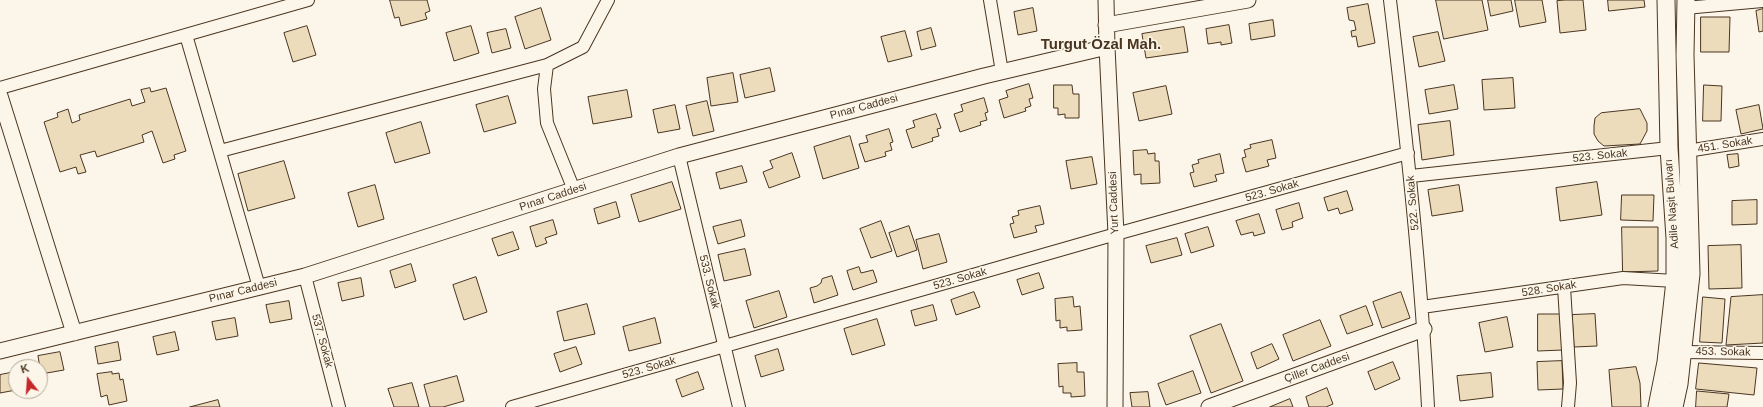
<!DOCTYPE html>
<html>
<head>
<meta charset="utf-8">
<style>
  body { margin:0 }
  #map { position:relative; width:1763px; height:407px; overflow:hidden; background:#fbf6e9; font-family:Arial,sans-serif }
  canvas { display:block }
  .north { position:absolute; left:8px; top:359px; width:40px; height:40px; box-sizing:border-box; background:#fbf6e9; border:1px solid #b4a999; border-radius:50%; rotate:343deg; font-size:11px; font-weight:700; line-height:16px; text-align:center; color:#4a3520 }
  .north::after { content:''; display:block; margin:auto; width:14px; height:18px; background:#c62828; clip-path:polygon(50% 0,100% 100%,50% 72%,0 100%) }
</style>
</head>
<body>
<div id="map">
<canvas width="1763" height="407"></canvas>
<div class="north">K</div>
</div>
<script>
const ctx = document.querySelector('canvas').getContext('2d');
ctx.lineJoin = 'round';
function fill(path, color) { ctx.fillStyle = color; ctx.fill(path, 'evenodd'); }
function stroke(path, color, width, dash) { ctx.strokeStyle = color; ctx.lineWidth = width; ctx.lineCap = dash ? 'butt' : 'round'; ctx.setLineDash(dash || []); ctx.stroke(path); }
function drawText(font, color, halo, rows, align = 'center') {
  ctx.font = font + ' Arial,sans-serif'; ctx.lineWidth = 3; ctx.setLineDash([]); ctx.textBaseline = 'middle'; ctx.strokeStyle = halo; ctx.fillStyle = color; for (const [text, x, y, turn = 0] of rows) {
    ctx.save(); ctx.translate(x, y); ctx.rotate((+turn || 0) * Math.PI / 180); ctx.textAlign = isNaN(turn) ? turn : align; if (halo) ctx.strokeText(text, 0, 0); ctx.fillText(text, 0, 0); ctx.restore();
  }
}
const building = new Path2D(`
  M390,0H427L430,11L425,13L427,19L401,26L399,17L395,18Z
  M1436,0H1482L1488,30L1444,39Z
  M1488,0H1511L1513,11L1491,16Z
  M1515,0H1542L1546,22L1520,27Z
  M1566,0H1583L1586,30L1560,33L1557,1Z
  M1608,0H1644L1645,7L1609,11Z
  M1368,4L1375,43L1358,47L1356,36L1352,37L1351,31L1356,30L1354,21L1349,20L1347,8Z
  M541,8L551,40L525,49L515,17Z
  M1033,8L1037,31L1018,35L1014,12Z
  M1763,9V31L1759,32L1756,11Z
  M1701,17H1730L1729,52H1701Z
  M1273,20L1275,36L1251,40L1249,24Z
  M1229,25L1232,43L1221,45V42L1208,44L1206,29Z
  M307,26L316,55L293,62L284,33Z
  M471,26L479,53L454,61L446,33Z
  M1184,27L1188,52L1146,58L1142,34Z
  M931,28L936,46L921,50L917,32Z
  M506,29L511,48L492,53L487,33Z
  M905,31L912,56L888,62L881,37Z
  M1438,32L1445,61L1419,67L1413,37Z
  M770,68L775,91L745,98L740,75Z
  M733,73L738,102L711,106L707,78Z
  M1513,78L1515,108L1484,110L1482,80Z
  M1029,84L1033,98L1029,99L1031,106L1025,108L1026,111L1004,118L999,100L1008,97L1006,91Z
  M1054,85H1072L1073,94H1079V118H1065V114L1058,115V108H1054Z
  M1454,85L1458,109L1429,114L1425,90Z
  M1704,85L1722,86L1721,121H1703Z
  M1166,86L1172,114L1139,121L1133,93Z
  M150,88L151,92L166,88L186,151L174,155L175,159L163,163L152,131L142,135L144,142L97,157L95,151L80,155L86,172L78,174L76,167L60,172L44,122L58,117L57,113L68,109L72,123L80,120L79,115L130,99L132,106L145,102L141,90Z
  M627,90L632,117L593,124L588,97Z
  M508,96L516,123L484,132L476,105Z
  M984,98L988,112L985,113L987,120L980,122L981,125L960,132L954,114L963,111L961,105Z
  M707,101L714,131L693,136L686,106Z
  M675,105L680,129L658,133L653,110Z
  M1759,105L1763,129L1741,134L1736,110Z
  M1640,109L1647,123V131L1640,144L1604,146L1598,141L1594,134V126L1595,118L1601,113Z
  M936,114L941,128L937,129L939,136L932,138L933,141L912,148L906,130L915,127L913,121Z
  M1450,121L1454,155L1422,160L1418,125Z
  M421,122L430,153L395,163L386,133Z
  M889,129L893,142L890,143L892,150L885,152L886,156L865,162L859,144L868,142L866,136Z
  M850,136L859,168L823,179L814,147Z
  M1272,140L1276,158L1267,160L1269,166L1246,172L1242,158L1246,157L1244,150L1251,148L1250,145Z
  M1147,150L1148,154L1155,153V161H1159L1160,183L1141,184V174L1134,175L1133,151Z
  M792,153L800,177L769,188L763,172L773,168L770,161Z
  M1220,154L1224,173L1215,175L1217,181L1194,187L1190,173L1194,172L1192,165L1199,163L1198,160Z
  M1738,154L1739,166L1729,168L1727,155Z
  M1092,157L1097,184L1071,189L1066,161Z
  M284,161L295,198L248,211L238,174Z
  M742,166L747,182L720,189L716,173Z
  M672,182L681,209L639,222L631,195Z
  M1597,182L1602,215L1560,221L1556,188Z
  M375,185L384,219L358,227L348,193Z
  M1459,185L1463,211L1432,216L1428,190Z
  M1347,191L1353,210L1340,214L1338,208L1328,211L1324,198Z
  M1622,195H1654L1653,221L1621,220Z
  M1757,200V224L1732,225V201Z
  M616,202L620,217L598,224L594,209Z
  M1299,203L1303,218L1292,222L1293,227L1282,230L1276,210Z
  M1040,206L1044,224L1035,226L1037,232L1014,238L1010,224L1014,223L1012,217L1019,215L1018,211Z
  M1259,214L1265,233L1254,236L1253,232L1241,235L1236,221Z
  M553,220L557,234L545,238L547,243L536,247L530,227Z
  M741,220L745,236L718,244L713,227Z
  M881,221L892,251L871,258L860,229Z
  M909,226L917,250L897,257L889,233Z
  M1208,227L1214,246L1191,253L1185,234Z
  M1622,227H1658V271L1623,272Z
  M513,232L519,249L498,256L492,239Z
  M939,234L947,262L923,269L916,240Z
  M1177,238L1182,255L1151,263L1146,246Z
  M1741,245L1742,288L1709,289L1708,246Z
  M745,249L751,275L724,281L718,255Z
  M411,264L416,281L395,288L390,271Z
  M859,267L861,273L873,270L877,282L853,290L847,271Z
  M1039,273L1044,288L1022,295L1017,280Z
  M832,276L838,295L814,303L810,288L817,286L821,283L822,279Z
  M476,277L487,312L464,320L453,285Z
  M361,278L364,296L342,301L338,283Z
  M779,291L787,317L754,328L746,301Z
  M974,292L980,307L956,315L951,300Z
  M1401,292L1410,318L1382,328L1373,302Z
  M1763,295V343L1726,345L1731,297Z
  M1073,297L1074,307L1080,306L1082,330L1067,331V327L1060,328V320L1056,321L1055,299Z
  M1703,297L1725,299L1722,343L1700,342Z
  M289,301L292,319L270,323L266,305Z
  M587,304L595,334L564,341L557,312Z
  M933,305L937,320L915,326L911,311Z
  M1366,306L1373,325L1347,334L1340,316Z
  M1538,314H1562L1563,350L1538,351Z
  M1595,314L1597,346L1574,347L1572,315Z
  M1507,317L1513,347L1485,352L1479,323Z
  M235,318L238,336L216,340L212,322Z
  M655,318L661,343L629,351L623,327Z
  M877,319L885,345L852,355L844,329Z
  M1320,320L1331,346L1293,361L1283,335Z
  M1221,324L1243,381L1211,393L1190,336Z
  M175,332L179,350L157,355L153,337Z
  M118,342L121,360L98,364L95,347Z
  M1272,344L1279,359L1257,369L1251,353Z
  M576,347L582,364L560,372L554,354Z
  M778,349L784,370L761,377L755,356Z
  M60,352L64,370L41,374L38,356Z
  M1562,361L1563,389L1538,390L1537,362Z
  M1393,362L1400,379L1375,390L1368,372Z
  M1077,363V372H1084L1085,396L1071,397V393H1063V386L1059,387L1058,364Z
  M1699,363L1757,368L1754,395L1696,389Z
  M1636,367L1640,383L1641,407H1612L1609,370Z
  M1193,371L1201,393L1166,405L1158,384Z
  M15,372L16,390L0,393V375Z
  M112,372V374L119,373L120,380L123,379L127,401L109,405L107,395L101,397L97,374Z
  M698,372L704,389L682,397L676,380Z
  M1491,373L1493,397L1460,401L1457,376Z
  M457,376L464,401L443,407H430L424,385Z
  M412,383L419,407H394L388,389Z
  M1327,388L1333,404L1326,407H1309L1306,397Z
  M1697,391L1729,394L1727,407H1696Z
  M1148,392L1150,407H1132L1130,393Z
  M1290,399L1293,407H1270Z
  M218,400L220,407H190Z`);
const minor = new Path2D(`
  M990,0L1002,72
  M1390,0C1406,135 1421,271 1428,407
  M1685,8L1763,1
  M186,35L259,287
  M547,65L544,89L547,123L574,190
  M0,88L308,0
  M220,151L547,65L583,47L608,0
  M1687,151L1763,139
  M679,156L739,407
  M1411,176L1669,148
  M305,276L339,407
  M1564,287L1570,383L1568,407
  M1422,307L1623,278L1675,281
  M1682,352L1763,353
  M512,407L1116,234L1408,153`);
const tertiary = new Path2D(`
  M1106,0L1107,47L1116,234L1115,407
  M1106,25L1248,0
  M0,96L74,333
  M0,351L305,276L679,156L984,76L1107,47
  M1209,407L1424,329`);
const secondary = new Path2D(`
  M1657,407L1666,362L1675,281V238L1669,148L1666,0
  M1674,407L1679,384L1691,274L1685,55L1686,0`);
const streetNames = [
  ["Pınar Caddesi",864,107,-15],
  ["451. Sokak",1725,145,-9],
  ["523. Sokak",1600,156,-6],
  ["523. Sokak",1272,191,-16],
  ["Pınar Caddesi",553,197,-18],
  ["Yurt Caddesi",1114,203,-92],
  ["522. Sokak",1413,203,-95],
  ["Adile Naşit Bulvarı",1672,204,-94],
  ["523. Sokak",960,279,-16],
  ["533. Sokak",709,282,76],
  ["528. Sokak",1549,289,-9],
  ["Pınar Caddesi",243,291,-14],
  ["537. Sokak",322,341,75],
  ["453. Sokak",1723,352,1],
  ["523. Sokak",649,368,-16],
  ["Çiller Caddesi",1317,368,-20]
];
const districtNames = [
  ["Turgut Özal Mah.",1101,45]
];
fill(building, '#ecdcbc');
stroke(building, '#4a3520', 1);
stroke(minor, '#4a3520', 14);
stroke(tertiary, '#4a3520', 17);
stroke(secondary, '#4a3520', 19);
stroke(minor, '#fbf6e9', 12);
stroke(tertiary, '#fbf6e9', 15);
stroke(secondary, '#fbf6e9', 17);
drawText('11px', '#4a3520', '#fbf6e9', streetNames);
drawText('bold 15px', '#4a3520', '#fbf6e9', districtNames);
</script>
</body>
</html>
